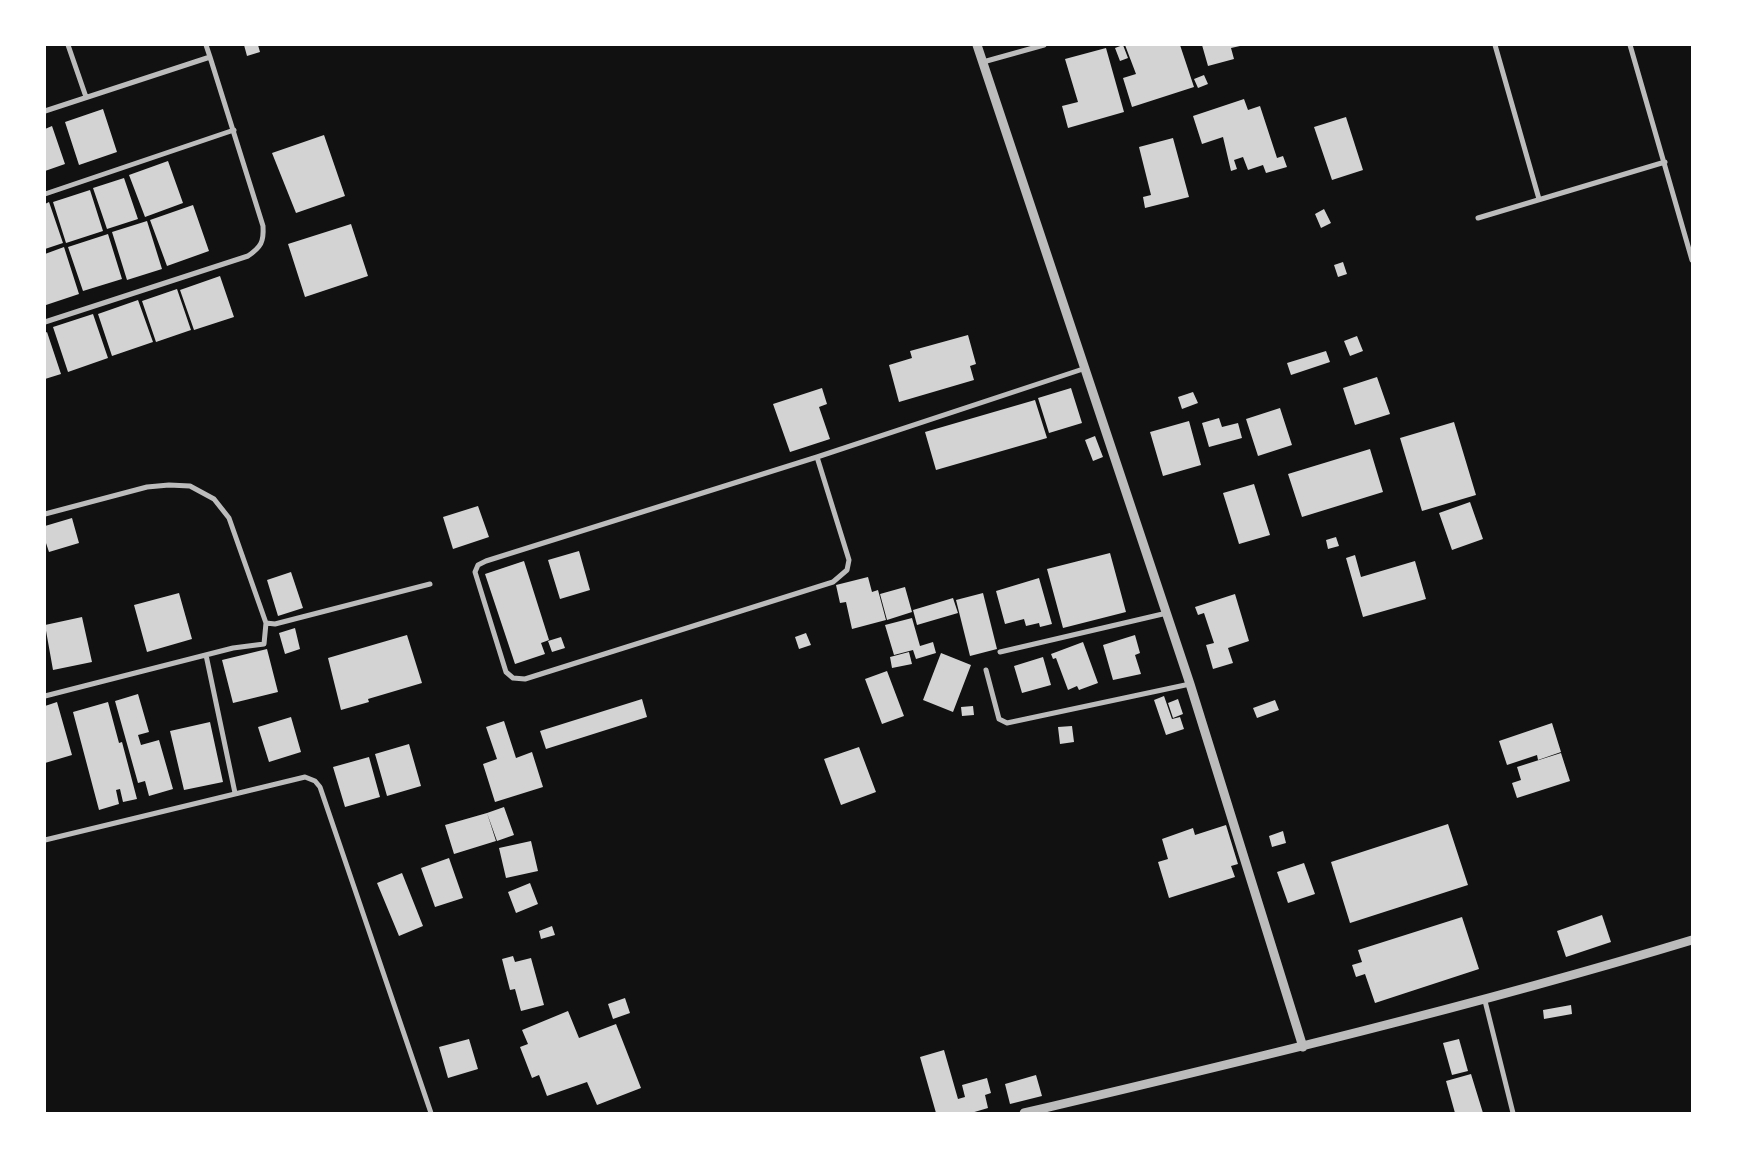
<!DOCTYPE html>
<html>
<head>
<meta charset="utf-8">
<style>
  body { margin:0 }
  #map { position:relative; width:1737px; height:1158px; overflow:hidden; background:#111; font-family:"Noto Sans",sans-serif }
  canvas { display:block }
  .frame { position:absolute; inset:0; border:46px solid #fff; pointer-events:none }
</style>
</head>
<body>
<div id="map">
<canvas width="1737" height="1158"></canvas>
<div class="frame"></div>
</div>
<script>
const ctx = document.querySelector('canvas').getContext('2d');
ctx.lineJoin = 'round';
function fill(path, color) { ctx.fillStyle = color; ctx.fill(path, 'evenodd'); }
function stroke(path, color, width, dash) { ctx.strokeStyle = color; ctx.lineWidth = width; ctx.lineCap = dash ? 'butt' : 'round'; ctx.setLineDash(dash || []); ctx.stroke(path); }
const building = new Path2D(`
  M244,45H258L260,52L247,56Z
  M1123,45L1128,58L1120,61L1115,48Z
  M1125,45H1180L1194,87L1132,107L1123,78L1136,74Z
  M1202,45H1240V46L1231,48L1234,59L1208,66Z
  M1106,48L1124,112L1068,128L1062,106L1078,102L1065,59Z
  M1204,75L1208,84L1198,88L1194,79Z
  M1244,99L1248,110L1260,106L1277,158L1283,156L1287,167L1266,173L1263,165L1248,170L1243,157L1234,160L1237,169L1231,171L1223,137L1202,144L1193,116Z
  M103,109L117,152L79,165L65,122Z
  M1346,117L1363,170L1332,180L1314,127Z
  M52,126L65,164L45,171V129Z
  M324,135L345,196L296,213L272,153Z
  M1173,138L1189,197L1145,208L1143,197L1151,195L1139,147Z
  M168,161L183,203L145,217L129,175Z
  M124,178L138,219L107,229L93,188Z
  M90,190L103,231L66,243L53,202Z
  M49,202L63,243L45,249V204Z
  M193,205L209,251L167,266L150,220Z
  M1324,209L1331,223L1321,228L1315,214Z
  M147,221L162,269L127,280L112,232Z
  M351,224L368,276L305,297L288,244Z
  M108,234L122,279L83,291L68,247Z
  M64,247L79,294L46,305L45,254Z
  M1343,262L1347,274L1338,277L1334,265Z
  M220,276L234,317L194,330L180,290Z
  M177,289L191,330L156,342L142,301Z
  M138,300L153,342L112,356L98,314Z
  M93,314L108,358L68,372L53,327Z
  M47,332L61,374L45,379V333Z
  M968,335L976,364L970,366L974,380L899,402L889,365L912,358L910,351Z
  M1357,336L1363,351L1350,356L1344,341Z
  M1326,351L1330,362L1291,375L1287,363Z
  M1377,377L1390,414L1355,425L1343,388Z
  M822,388L827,404L819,407L830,439L790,452L773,404Z
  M1071,388L1082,423L1049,433L1038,398Z
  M1193,392L1198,403L1182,409L1178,397Z
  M1035,400L1047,438L936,470L925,432Z
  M1280,408L1292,445L1258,456L1246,419Z
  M1219,418L1222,427L1238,423L1242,438L1209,447L1202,423Z
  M1189,421L1201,465L1163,476L1150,432Z
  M1454,422L1476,495L1422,511L1400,438Z
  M1095,436L1103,457L1093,461L1085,440Z
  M1370,449L1383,492L1302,517L1288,474Z
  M1254,484L1270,535L1239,544L1223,493Z
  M1470,502L1483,539L1452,550L1439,513Z
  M478,506L489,537L453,549L443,517Z
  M72,518L79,543L49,552L45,540V526Z
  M1336,537L1339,546L1328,549L1326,540Z
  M579,551L590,590L560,599L548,560Z
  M1110,553L1126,612L1063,628L1047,569Z
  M1355,555L1361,577L1415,561L1426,599L1363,617L1346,558Z
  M524,561L549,640L541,643L545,654L515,664L485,574Z
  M291,572L303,608L278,616L267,580Z
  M868,577L872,592L878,590L886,620L852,629L846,602L840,603L836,585Z
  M1039,578L1052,624L1040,627L1039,623L1026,626L1024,619L1005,624L996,591Z
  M905,587L912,612L887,620L880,594Z
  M179,593L192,639L147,652L134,605Z
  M983,593L997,649L970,656L956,600Z
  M1235,594L1249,641L1228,648L1233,663L1213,669L1206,645L1214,643L1204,613L1198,615L1195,607Z
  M953,598L958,613L917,625L913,610Z
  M82,617L92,662L53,670L45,625Z
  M912,618L920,646L933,642L936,653L916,659L913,650L894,655L885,625Z
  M295,628L300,649L285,654L279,633Z
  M806,633L811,645L799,649L795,637Z
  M407,635L422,683L368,699L369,702L341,710L328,658Z
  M1135,635L1140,653L1135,655L1141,674L1113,680L1103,645Z
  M561,637L565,648L552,652L548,641Z
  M1083,642L1098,683L1079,690L1077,686L1068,690L1056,658L1053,659L1051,654Z
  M267,649L278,692L233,703L222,660Z
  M909,652L912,664L892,668L890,657Z
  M941,653L971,665L953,712L923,700Z
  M1043,657L1051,685L1022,693L1014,666Z
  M887,671L904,716L882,724L865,679Z
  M138,694L149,732L138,735L141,745L159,740L173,789L149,796L145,781L138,783L115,701Z
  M1164,696L1172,719L1180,717L1184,729L1166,735L1154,700Z
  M642,699L647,717L546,749L540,731Z
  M1178,699L1183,714L1173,718L1168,703Z
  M1275,700L1279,710L1257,718L1253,708Z
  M57,702L72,755L45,763V706Z
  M108,702L119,743L122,742L137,799L123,802L120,789L116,790L119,804L99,810L73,712Z
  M973,706L974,715L962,716L961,707Z
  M291,717L301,752L269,762L258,727Z
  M504,721L516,758L532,752L543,787L495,802L483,764L497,759L486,727Z
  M210,722L223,782L184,790L170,731Z
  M1552,723L1561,752L1538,760L1537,755L1507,765L1499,741Z
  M1072,726L1074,742L1060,744L1058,727Z
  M409,744L421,786L387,796L375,754Z
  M859,747L876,792L841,805L824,759Z
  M1561,753L1570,781L1517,798L1512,783L1521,780L1517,767Z
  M369,757L380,797L345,807L333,767Z
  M504,807L514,835L497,841L487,813Z
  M487,813L496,841L454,854L445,825Z
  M1448,824L1468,885L1350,923L1331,862Z
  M1226,825L1238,864L1231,866L1235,877L1169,898L1158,862L1168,859L1162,839L1193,828L1195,835Z
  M1283,831L1286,843L1272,847L1269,836Z
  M531,841L538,871L506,878L499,848Z
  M449,858L463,898L435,907L421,868Z
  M1304,863L1315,894L1288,903L1277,872Z
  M402,873L423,926L399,936L377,883Z
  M530,883L538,904L516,913L508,892Z
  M1602,915L1611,942L1566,957L1557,931Z
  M1462,917L1479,969L1375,1003L1365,974L1356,977L1352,965L1362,962L1358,950Z
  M552,926L555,935L541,939L539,931Z
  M513,956L515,962L531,958L544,1005L521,1011L515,989L510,990L502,959Z
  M625,998L630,1013L613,1019L608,1004Z
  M1571,1005L1572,1014L1544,1019L1543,1010Z
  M568,1011L579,1038L616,1024L641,1088L597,1105L587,1082L547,1096L539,1075L532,1078L520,1047L528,1044L522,1030Z
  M469,1039L478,1069L448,1078L439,1047Z
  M1459,1039L1468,1071L1452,1075L1443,1043Z
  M944,1050L958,1099L965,1097L962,1085L987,1078L991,1093L985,1095L988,1108L971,1113H936L920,1057Z
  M1471,1074L1483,1113H1455L1446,1081Z
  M1036,1075L1042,1096L1010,1104L1005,1084Z`);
const minor = new Path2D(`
  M68,45L86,97
  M206,45L210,57
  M1495,45L1539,199
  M1630,45L1692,260
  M983,62L1044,45
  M45,111L210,57L263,226C264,242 261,247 248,256L45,322
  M45,194L234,130
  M1478,218L1665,162
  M817,457L849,560L847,570L833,582L525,679L513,678L506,672L475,572L478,565L486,561L817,457L1086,368
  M45,514L147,487L169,485L190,486L214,499L229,518L266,623L264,644L233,648L45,696
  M266,623L275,624L430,584
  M1000,652L1167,613
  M206,655L235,793
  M986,670L999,719L1007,723L1190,684
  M45,840L305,777L315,781L320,787L431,1113
  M1485,1001L1513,1113`);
const tertiary = new Path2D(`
  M977,45L1190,684L1303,1047
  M1024,1113C1248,1060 1471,1007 1692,940`);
fill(building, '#d3d3d3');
stroke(minor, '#bcbcbc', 5);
stroke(tertiary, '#bcbcbc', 9);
</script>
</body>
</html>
